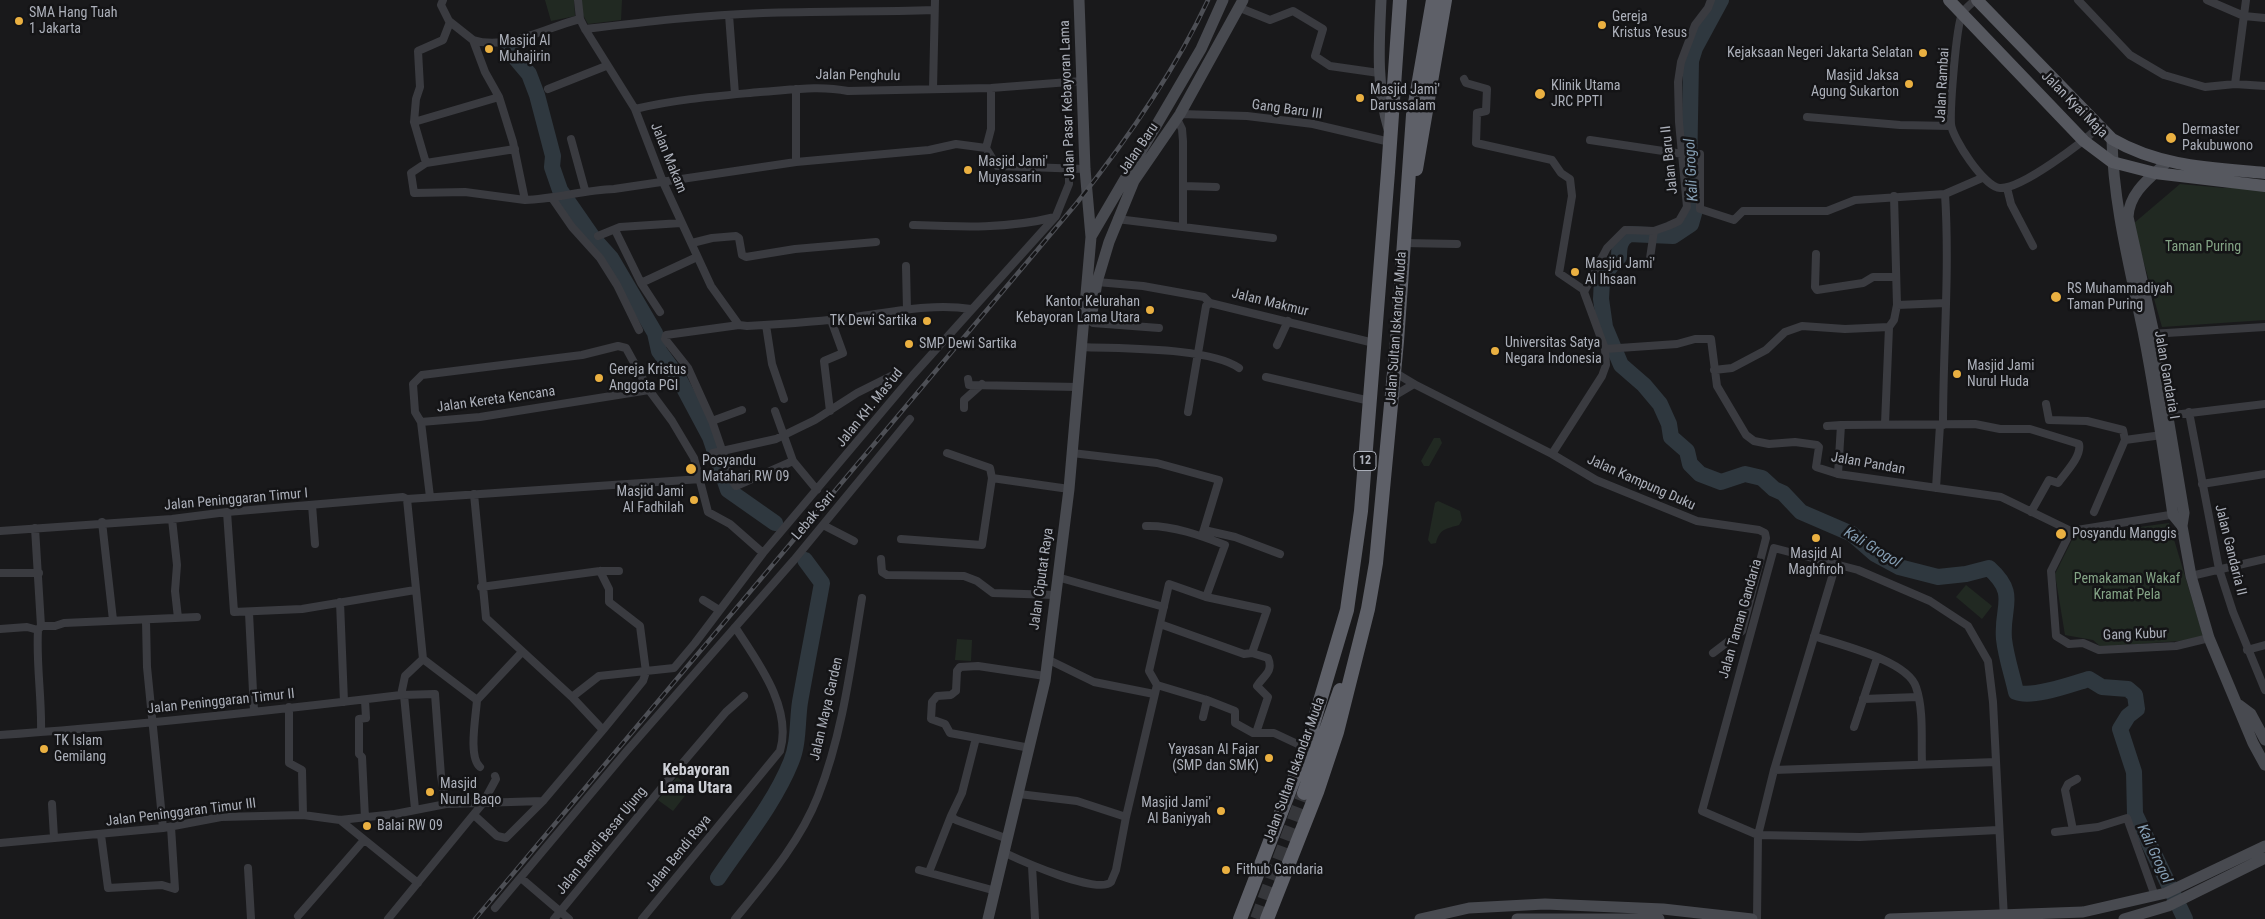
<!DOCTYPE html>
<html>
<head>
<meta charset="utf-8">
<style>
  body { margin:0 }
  canvas { display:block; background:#19191b }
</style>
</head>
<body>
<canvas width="2265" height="919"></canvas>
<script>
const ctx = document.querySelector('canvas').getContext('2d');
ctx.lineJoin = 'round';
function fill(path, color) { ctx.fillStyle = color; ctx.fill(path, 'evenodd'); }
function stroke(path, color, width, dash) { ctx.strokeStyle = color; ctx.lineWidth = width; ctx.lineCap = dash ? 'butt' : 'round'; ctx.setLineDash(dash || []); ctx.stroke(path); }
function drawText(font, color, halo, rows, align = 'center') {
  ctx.font = font + ' "Roboto Condensed",sans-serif'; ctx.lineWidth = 5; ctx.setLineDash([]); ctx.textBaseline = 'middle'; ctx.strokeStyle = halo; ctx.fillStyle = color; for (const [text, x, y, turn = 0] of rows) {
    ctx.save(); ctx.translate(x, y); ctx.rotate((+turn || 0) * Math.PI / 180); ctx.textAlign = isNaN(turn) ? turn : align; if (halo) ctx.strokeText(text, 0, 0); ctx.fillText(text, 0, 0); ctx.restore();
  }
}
const green = new Path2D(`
  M545,0H574L575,16L551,21Z
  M581,0H622L621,20L588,24L583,15Z
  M2180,184L2224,188H2265V320L2162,327L2133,224Z
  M1434,438H1440L1442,443L1429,466H1424L1421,461Z
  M1438,501L1460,511L1462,520L1459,525C1446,529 1440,528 1436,543L1431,544L1428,540L1435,503Z
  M2169,523L2204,639L2101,647L2093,640L2065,635L2055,574L2074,536Z
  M1966,585L1992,606L1982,619L1956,597Z
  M957,639L972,640L971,661L955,660Z
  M677,777L691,788L673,811L658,800Z`);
const river = new Path2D(`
  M1721,0L1695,48L1691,61L1689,175L1695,210L1691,224L1673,236L1629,234C1620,240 1619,246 1619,257L1605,273L1602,280L1601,299L1605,327L1621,365L1644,385L1660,404L1669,424L1671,437L1687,451L1690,464L1700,474L1721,482L1745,474L1762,478L1774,489L1783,493L1801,512L1852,534L1875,554L1899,567L1938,577L1966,574L1989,568C2019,595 2001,606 2004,639C2006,657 2012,674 2016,692C2032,699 2072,684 2089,679L2102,687L2128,689L2135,695L2137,709L2128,716L2120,729L2134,772L2135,814L2185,919
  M508,43L513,55L529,74L537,95L553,156L552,167L560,190L594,239L611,258L655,333L659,351L678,377L710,437L728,490L775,523
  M718,878C743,841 774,804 791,762C799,743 797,722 800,702C807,662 815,622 822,583L805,560`);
const trunkTunnel = new Path2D(`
  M1257,919L1304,793`);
const minor = new Path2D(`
  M443,0L441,5L449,21L473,40
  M578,0L580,19L585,29L635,109L663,182L711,286L739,325
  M1975,0C1971,4 1964,9 1962,14C1956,28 1950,107 1951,124C1952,138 1985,188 2000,188C2022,189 2083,142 2100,126
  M2078,0L2130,55L2164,75L2205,87L2235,84L2265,86
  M2207,0L2244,16L2265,18
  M1240,8L1270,20L1293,11L1323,29L1315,56L1330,66L1379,73
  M729,15L735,94
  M580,19C547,27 507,51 473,40L485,72L499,97L513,142L525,200C555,199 584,190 614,189L796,162L929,150L956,144L986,148
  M450,22L443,40L418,51L420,87L416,99L414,122L426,163L515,149
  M585,29C644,22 703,15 763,13C820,11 877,12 934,10
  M1464,79L1466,83L1487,89L1486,111L1477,113L1476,143L1552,160L1561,173L1570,179L1572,196L1559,273L1584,290
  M2235,84L2246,0
  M991,88V129L986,148L997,166L1085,169
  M548,89L606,66
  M796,89V162
  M933,89L935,0
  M635,109C677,99 718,96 760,92C790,90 819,85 848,91L991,88L1082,81
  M1180,114L1247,116L1313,124L1390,142
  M1807,117L1900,125L1951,126
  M1177,119L1182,129L1183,141V227
  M414,122L499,97
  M571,139L585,190
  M1590,140L1683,154
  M1700,154V209L1734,220L1743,211H1827L1855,200L1945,194L1982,178
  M426,163L411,173L414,193L465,192L525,200
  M1183,186L1216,187
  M2007,188L2011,204L2033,246
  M552,198L572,227L600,258L617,285L639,330
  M1117,219L1273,238
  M913,225C962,227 1008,229 1055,217
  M615,230L641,283L660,312
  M598,236L620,227L681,223
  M692,243L712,238L736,236L739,238L742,255L746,257L795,249L876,242
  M1404,243L1457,244
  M1816,254L1815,287L1817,290L1863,283L1873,277H1896
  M1649,265L1654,231
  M906,266L907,310
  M1097,282L1143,286L1204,297L1210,303
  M641,283L697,257
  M1897,305L1946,303
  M1090,321L1093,323L1159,328
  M766,325L772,364L784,399
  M2150,334L2265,327
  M1277,345L1288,321
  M1082,347C1121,349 1209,347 1239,368
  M1605,349L1677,344L1695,339H1711L1717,386L1746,435L1754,441L1769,444L1795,442L1817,445L1819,447L1816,467L1838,474L2001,497L2071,531L2176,514
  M1714,370L1732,368L1766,350L1785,332L1802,326L1845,329L1889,327
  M1394,372L1414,384L1552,454L1596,480L1697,521L1759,530L1765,533L1766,538L1742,631L1713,653
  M1266,377L1370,401
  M968,379L969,385L1078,387
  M1392,397L1414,384
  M2046,404L2049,420L2087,421L2123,430L2125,440
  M964,408V400L982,384
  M775,411L793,461L817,490
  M830,411L824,361L843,353L831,320
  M1188,412L1206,306L1210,303L1374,343
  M2189,412L2219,569L2233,612L2265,690
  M2165,416L2265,404
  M712,421L742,410
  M421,422L415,412L413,384L422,375L582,355L618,346L626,348L649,390L672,421L694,458L708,512L730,524L763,553
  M1885,424L1889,327L1894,320L1897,305L1894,196
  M1943,425C1943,348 1950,271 1945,194
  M1827,426L1841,425
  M713,453L776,439L815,420L857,393L891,376
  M947,453L990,468L992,478L1069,489
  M1072,453L1157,463L1219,480L1202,536
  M1552,454L1602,376L1606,365L1605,349L1584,292L1607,248L1625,230L1654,231L1668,226L1679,221L1687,207L1679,122L1678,82L1681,62L1695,25L1708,8L1711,0
  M793,461L736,486L733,482L712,421L688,368L665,339L666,335L739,325L747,326C783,324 818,322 854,317C893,312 932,303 971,309
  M1838,474L1841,425L1975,424L2000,429H2030L2079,444C2082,456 2065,473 2058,483L2049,480L2031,512
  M2202,484L2265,474
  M1936,488L1940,425
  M474,494L486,618L572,697L599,676L674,668L695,643L763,553L913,375L1056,216L1069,184V170
  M430,497L421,422L480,417L649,390
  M312,505L315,544
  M227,512L234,612L302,609L415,590
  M2094,512L2125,440L2162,435
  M172,519L177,565L175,591L178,618
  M102,522L113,620
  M823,525L854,541
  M1146,526C1172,525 1202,536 1225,545L1206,597L1169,584L1149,671L1157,685
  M35,528L41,626
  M1204,530L1235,537L1280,554
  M0,531L172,519L227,512L403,497L407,499L701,479
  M2071,531L2051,571L2056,636L2069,644L2083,643L2099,650L2176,646L2209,638
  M901,539L982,545L992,478
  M881,559L882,572L887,575L964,576L977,581L993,593L1055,595
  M600,571L609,589V602L640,626L646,672L643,681L603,730
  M0,573H39
  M2191,576L2265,559
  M1057,577L1164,607
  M481,587L600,571H619
  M703,600L719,610
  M340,602L344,702
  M249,613L254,711
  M146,621L147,667L163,828
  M1160,624L1244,654L1252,653L1267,610L1206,597
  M0,629L27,627L38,630L41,626H55L64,623L197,617
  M38,630C36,664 42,698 41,732
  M1814,636C1840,645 1907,660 1916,687C1924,710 1921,740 1922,764
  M2247,650L2265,645
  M1252,653L1268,658C1274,672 1263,676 1257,686L1268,697L1256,733
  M423,659L477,700L522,652
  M1047,659L1094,682L1154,694
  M1157,685L1207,700L1203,717
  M401,695L435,694L441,776L446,804
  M404,695L415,809
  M1863,699L1918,697
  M365,700L366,718L359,719V754L362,757L365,818
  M477,700C476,716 468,757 480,767
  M1207,700L1235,711V723L1253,733H1274L1306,748
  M289,707V763L302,770L303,815
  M1854,727L1877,658
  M0,735C134,726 268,711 401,695L405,676L423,659L407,499
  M976,738L962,793L951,816L956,820L1008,839
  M1030,748L950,733L945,724L931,719L932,702L937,696L951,695L956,691L957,671L960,667L978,666L1045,676
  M1774,770L1996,762
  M1019,794L1077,801L1126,817
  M52,804L54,837
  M474,815L497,836L506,838L543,801L603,730L572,697
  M340,820L418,883
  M1998,830L1860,837L1758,835L1702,811L1774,548L1858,570L1930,601L1968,626L1988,661L1993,702L2004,919
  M2073,830L2065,790L2068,784L2077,779
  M2055,832L2098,827L2127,818L2155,896
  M101,835L108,888L162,885L175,889L171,827
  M0,843L163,828L221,817L303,815L340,820L395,814L446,804L543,801
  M1005,853C1022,861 1098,895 1111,882L1116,870L1126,817L1157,685
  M1032,866L1035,919
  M248,868L251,919
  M919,870L996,891
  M929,872L951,816
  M521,878L569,919
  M495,908L625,753L794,560L910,419
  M298,916L364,840
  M388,919L483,803L496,779L495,776
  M554,919L663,786L726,712L744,696
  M642,919L780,751C793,708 757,661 735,627
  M735,919C766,881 800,842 818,796C843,733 851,664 862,598
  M1757,919L1758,835L1774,770L1836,564`);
const secondary = new Path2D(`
  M1381,0C1379,43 1376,87 1389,129
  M2112,139C2113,203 2130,268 2143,331C2155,392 2164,453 2173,515L2182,526
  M2167,162C2151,177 2129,192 2128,217L2154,334L2184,513L2182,526L2191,576L2209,638L2253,743L2265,765
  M1092,235L1201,49L1223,0
  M1092,313L1097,282L1109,242L1134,181L1180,114L1243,0
  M2239,705L2251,714L2265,740
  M988,919L1045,681L1069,489L1091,237L1085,169L1079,0
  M1420,919L1469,908L1545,904L1663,909L1752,919
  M1517,919H1659
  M1890,919L2083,912L2166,893L2265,846
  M2124,919L2168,906L2265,858`);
const primary = new Path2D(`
  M1949,0L2084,141L2112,162L2155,173L2265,186
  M1977,0L2112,139C2160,167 2211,168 2265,173`);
const trunk = new Path2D(`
  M1416,169L1445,0
  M1304,793L1340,690
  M1240,919L1306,748L1347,610L1361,511L1388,172L1400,0
  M1267,919L1317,792L1337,732L1368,609L1376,563L1397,341L1413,115L1433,0`);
const rail = new Path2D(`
  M475,919L1076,204C1126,141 1174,73 1208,0`);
const markers = [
  [19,21,5,"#eab041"],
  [1602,25,5,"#eab041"],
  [489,49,5,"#eab041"],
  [1923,53,5,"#eab041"],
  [1909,84,5,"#eab041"],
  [1540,94,6,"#eab041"],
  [1360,98,5,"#eab041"],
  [2171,138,6,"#eab041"],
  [968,170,5,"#eab041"],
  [1575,272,5,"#eab041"],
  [2056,297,6,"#eab041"],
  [1150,310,5,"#eab041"],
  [927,321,5,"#eab041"],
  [909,344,5,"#eab041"],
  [1495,351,5,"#eab041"],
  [1957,374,5,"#eab041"],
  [599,378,5,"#eab041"],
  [691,469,6,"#eab041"],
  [694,500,5,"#eab041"],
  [2061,534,6,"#eab041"],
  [1816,538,5,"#eab041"],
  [44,749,5,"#eab041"],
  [1269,758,5,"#eab041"],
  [430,792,5,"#eab041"],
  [1221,811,5,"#eab041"],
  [367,826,5,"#eab041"],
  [1226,870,5,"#eab041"]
];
const shields = [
  [1365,461,22]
];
const shieldNames = [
  ["12",1365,461]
];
const poiNames = [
  ["SMA Hang Tuah",29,13],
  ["1 Jakarta",29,29],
  ["Gereja",1612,17],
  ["Kristus Yesus",1612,33],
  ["Masjid Al",499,41],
  ["Muhajirin",499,57],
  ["Kejaksaan Negeri Jakarta Selatan",1913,53,"right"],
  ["Masjid Jaksa",1899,76,"right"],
  ["Agung Sukarton",1899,92,"right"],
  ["Klinik Utama",1551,86],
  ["JRC PPTI",1551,102],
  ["Masjid Jami'",1370,90],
  ["Darussalam",1370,106],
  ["Dermaster",2182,130],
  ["Pakubuwono",2182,146],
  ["Masjid Jami'",978,162],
  ["Muyassarin",978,178],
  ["Masjid Jami'",1585,264],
  ["Al Ihsaan",1585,280],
  ["RS Muhammadiyah",2067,289],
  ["Taman Puring",2067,305],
  ["Kantor Kelurahan",1140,302,"right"],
  ["Kebayoran Lama Utara",1140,318,"right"],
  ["TK Dewi Sartika",917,321,"right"],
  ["Universitas Satya",1505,343],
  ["Negara Indonesia",1505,359],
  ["SMP Dewi Sartika",919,344],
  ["Masjid Jami",1967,366],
  ["Nurul Huda",1967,382],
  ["Gereja Kristus",609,370],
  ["Anggota PGI",609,386],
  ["Posyandu",702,461],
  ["Matahari RW 09",702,477],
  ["Masjid Jami",684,492,"right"],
  ["Al Fadhilah",684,508,"right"],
  ["Posyandu Manggis",2072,534],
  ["Masjid Al",1816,554,"center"],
  ["Maghfiroh",1816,570,"center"],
  ["TK Islam",54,741],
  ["Gemilang",54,757],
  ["Yayasan Al Fajar",1259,750,"right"],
  ["(SMP dan SMK)",1259,766,"right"],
  ["Masjid",440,784],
  ["Nurul Baqo",440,800],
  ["Masjid Jami'",1211,803,"right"],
  ["Al Baniyyah",1211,819,"right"],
  ["Balai RW 09",377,826],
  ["Fithub Gandaria",1236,870]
];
const streetNames = [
  ["Jalan Penghulu",858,76,1],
  ["Jalan Rambai",1943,85,-87],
  ["Jalan Pasar Kebayoran Lama",1068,100,-92],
  ["Jalan Kyai Maja",2074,105,45],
  ["Gang Baru III",1287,110,8],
  ["Jalan Baru",1139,149,-56],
  ["Jalan Makam",668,158,68],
  ["Jalan Baru II",1670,160,-96],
  ["Jalan Makmur",1270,303,14],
  ["Jalan Sultan Iskandar Muda",1397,328,-86],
  ["Jalan Gandaria I",2166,375,80],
  ["Jalan Kereta Kencana",496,400,-8],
  ["Jalan KH. Mas'ud",870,408,-51],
  ["Jalan Pandan",1868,464,10],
  ["Jalan Kampung Duku",1641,483,24],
  ["Jalan Peninggaran Timur I",236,500,-5],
  ["Lebak Sari",814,516,-50],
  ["Jalan Gandaria II",2230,550,76],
  ["Jalan Ciputat Raya",1042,579,-82],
  ["Jalan Taman Gandaria",1741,619,-74],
  ["Gang Kubur",2135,635,-2],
  ["Jalan Peninggaran Timur II",221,702,-6],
  ["Jalan Maya Garden",827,709,-77],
  ["Jalan Sultan Iskandar Muda",1295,770,-70],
  ["Jalan Peninggaran Timur III",181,813,-7],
  ["Jalan Bendi Besar Ujung",602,841,-51],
  ["Jalan Bendi Raya",679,854,-51]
];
const parkNames = [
  ["Taman Puring",2203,247],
  ["Pemakaman Wakaf",2127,579],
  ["Kramat Pela",2127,595]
];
const waterNames = [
  ["Kali Grogol",1692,170,-93],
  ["Kali Grogol",1872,548,31],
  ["Kali Grogol",2154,854,65]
];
const quarterNames = [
  ["Kebayoran",696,771],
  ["Lama Utara",696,789]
];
fill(green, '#212922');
stroke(river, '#2f383f', 16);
stroke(trunkTunnel, '#36373b', 14, [14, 7]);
stroke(minor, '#3a3b40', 8);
stroke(secondary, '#484a50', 11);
stroke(primary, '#56585f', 12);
stroke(trunk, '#5e6068', 14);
stroke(rail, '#4d4f55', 4.5);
stroke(rail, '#141416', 2.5, [8]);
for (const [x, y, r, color] of markers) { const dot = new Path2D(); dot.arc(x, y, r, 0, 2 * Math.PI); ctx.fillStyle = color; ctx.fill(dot); stroke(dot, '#141416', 2); }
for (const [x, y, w] of shields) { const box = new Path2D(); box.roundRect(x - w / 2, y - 9.5, w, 19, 4); ctx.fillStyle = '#141416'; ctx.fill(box); stroke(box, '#acb0ba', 1); }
drawText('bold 12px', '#acb0ba', null, shieldNames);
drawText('14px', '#acb0ba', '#141416', poiNames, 'left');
drawText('14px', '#acb0ba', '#141416', streetNames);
drawText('14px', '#84a486', '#141416', parkNames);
drawText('italic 15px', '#859eb3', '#141416', waterNames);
drawText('bold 16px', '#cdcfd6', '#141416', quarterNames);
</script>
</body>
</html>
